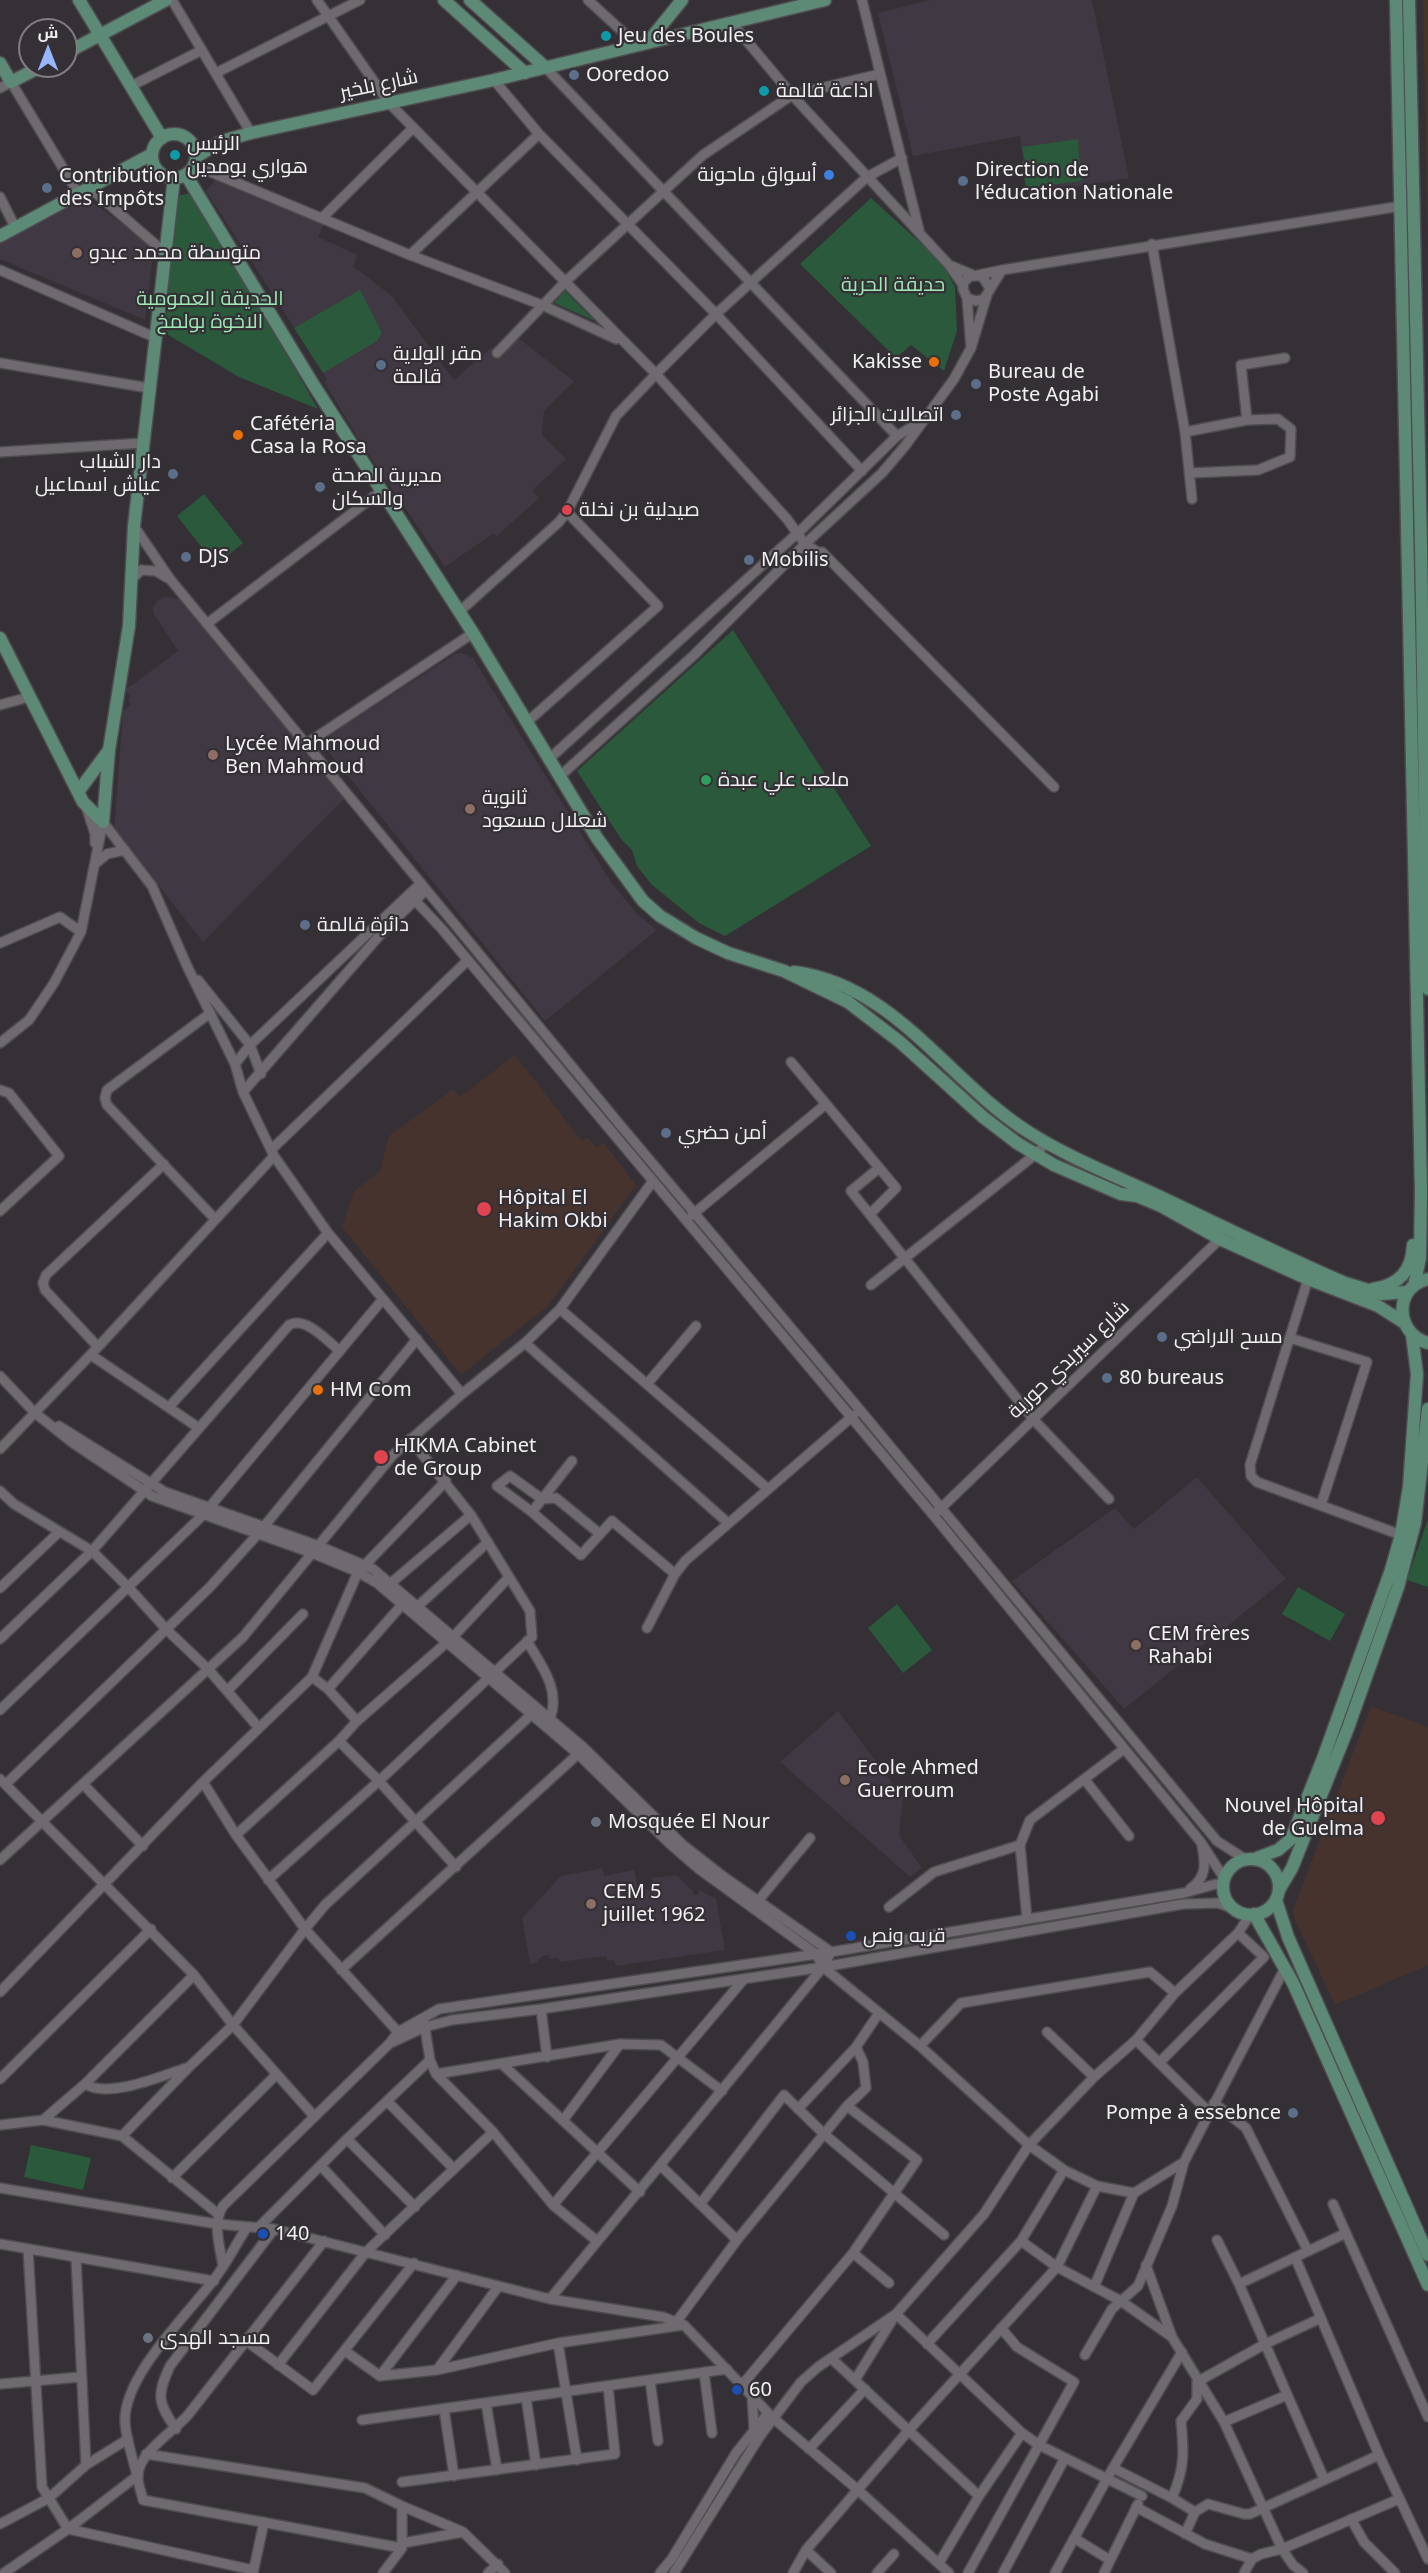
<!DOCTYPE html>
<html>
<head>
<meta charset="utf-8">
<style>
  body { margin:0 }
  #map { position:relative; width:1428px; height:2573px; overflow:hidden; background:#343035; font-family:"Noto Sans",Cairo,sans-serif }
  canvas { display:block }
  .north { position:absolute; left:18px; top:18px; width:60px; height:60px; box-sizing:border-box; background:#343035; border:2px solid #817d82; border-radius:50%; rotate:0deg; font-size:16px; font-weight:700; line-height:24px; text-align:center; color:#f4f1f5 }
  .north::after { content:''; display:block; margin:auto; width:21px; height:27px; background:#99b5fd; clip-path:polygon(50% 0,100% 100%,50% 72%,0 100%) }
</style>
</head>
<body>
<div id="map">
<canvas width="1428" height="2573"></canvas>
<div class="north">ش</div>
</div>
<script>
const ctx = document.querySelector('canvas').getContext('2d');
ctx.lineJoin = 'round';
function fill(path, color) { ctx.fillStyle = color; ctx.fill(path, 'evenodd'); }
function stroke(path, color, width, dash) { ctx.strokeStyle = color; ctx.lineWidth = width; ctx.lineCap = dash ? 'butt' : 'round'; ctx.setLineDash(dash || []); ctx.stroke(path); }
function drawText(font, color, halo, rows, align = 'center') {
  ctx.font = font + ' "Noto Sans",Cairo,sans-serif'; ctx.lineWidth = 4.5; ctx.setLineDash([]); ctx.textBaseline = 'middle'; ctx.strokeStyle = halo; ctx.fillStyle = color; for (const [text, x, y, turn = 0] of rows) {
    ctx.save(); ctx.translate(x, y); ctx.rotate((+turn || 0) * Math.PI / 180); ctx.textAlign = isNaN(turn) ? turn : align; if (halo) ctx.strokeText(text, 0, 0); ctx.fillText(text, 0, 0); ctx.restore();
  }
}
const built = new Path2D(`
  M930,0H1092L1129,178L1028,195L1020,136L913,156L878,13Z
  M218,177L324,224L318,237L358,255L353,266L392,296L454,380L492,347L500,358L518,338L574,381L544,411L542,435L566,459L532,491L539,498L497,536L494,533L445,567L363,446L324,382L327,380L326,377L206,191Z
  M77,197L87,198L154,247L145,320L0,259V239Z
  M163,597L175,598L184,602L344,799L203,942L114,829L123,711L131,704L128,700L131,697L125,690L178,651L154,614L153,607L157,601Z
  M462,653L473,658L611,882L639,916L657,930L545,1021L328,751V739L332,734L455,654Z
  M1197,1477L1286,1579L1124,1709L1012,1581L1115,1508L1134,1529Z
  M838,1711L903,1797L899,1835L922,1868L910,1877L780,1762Z
  M603,1868L604,1876L634,1870L637,1885L644,1884L645,1890L654,1889L652,1878L676,1875L693,1891L694,1895H699V1890L716,1899L725,1950L616,1966L614,1960L607,1961L606,1956L560,1962L558,1958L550,1959L548,1955L542,1956L541,1959H537L538,1962L530,1964L522,1918L561,1876Z`);
const industrial = new Path2D(`
  M1423,0H1428V245Z`);
const medical = new Path2D(`
  M515,1055L582,1141L588,1137L596,1147L604,1143L636,1185L549,1305L461,1375L342,1227L354,1191L380,1171L389,1136L453,1089L460,1097Z
  M1371,1706L1428,1727V1965L1335,2005L1294,1918L1293,1910Z`);
const green = new Path2D(`
  M1078,139L1081,181L1026,188L1022,162L1025,161L1022,147Z
  M193,193L318,409L239,377L165,333L175,196Z
  M871,198L928,250L944,267L955,287L957,331L944,371L911,345L896,358L800,264Z
  M360,290L382,333L377,341L323,373L294,328Z
  M565,291L595,321L554,303Z
  M204,494L243,543L216,565L177,516Z
  M733,630L871,846L725,936L699,923L652,885L637,866L632,850L621,839L577,771Z
  M1428,1519V1587L1407,1580Z
  M1298,1587L1345,1614L1330,1641L1282,1614Z
  M897,1604L932,1650L903,1673L868,1628Z
  M31,2145L91,2158L83,2190L24,2177Z`);
const minor = new Path2D(`
  M172,0L251,133
  M317,0L389,103L656,374L787,519L805,544L823,555
  M588,0L636,44
  M862,0L919,230
  M731,22L792,95L949,265
  M545,67L897,436
  M216,73L360,0
  M494,80L539,134L716,314L862,471
  M131,86L202,50
  M0,88L11,82L78,193
  M194,165L410,255L542,305L616,339
  M89,187L163,251
  M0,197L15,227
  M322,218L413,128
  M1152,244L1185,432L1192,499
  M410,255L539,134
  M0,270L154,337
  M1002,270L1401,206
  M978,275L1002,270L984,299L976,301L967,298L963,289L964,282L970,276H982L989,287
  M963,285L949,265L973,275
  M967,298L971,348L987,295
  M497,353L566,281L703,155L792,95L880,74
  M0,363L149,388
  M1247,420L1241,365L1285,358
  M1185,432L1247,420L1278,419L1291,429L1290,457L1258,470L1190,473
  M0,452L143,443
  M134,526L170,579L621,1126L860,1410L1217,1841L1245,1859
  M822,552L1054,787
  M131,580L141,570L156,571L168,578
  M459,612L559,522L567,512L616,416L656,374L716,314L867,177L902,158
  M208,623L381,491
  M0,705L29,697
  M526,723L658,606L567,512
  M306,744L473,633
  M548,760L802,529L897,436L918,423
  M559,777L694,655L805,544L882,473L905,446L954,379L971,348
  M86,806L95,834V843
  M103,822L152,886L187,966L235,1064L243,1092L274,1156L328,1233L462,1394
  M96,863L107,854L125,850
  M409,894L441,928L934,1516L1200,1841L1224,1878
  M0,943L60,917L81,932
  M198,980L250,1045L261,1074
  M209,1014L107,1090L105,1098L107,1105L215,1219
  M0,1043L29,1020L54,983L81,932L103,822
  M791,1062L896,1188L870,1214
  M235,1064L250,1045L421,883
  M0,1090L9,1093L59,1156L0,1211
  M243,1092L386,928L426,890
  M271,1150L468,960
  M879,1168L851,1191L1034,1420L1109,1499
  M692,1215L826,1104
  M1308,1279L1250,1465L1251,1476L1257,1482L1401,1535
  M871,1285L1036,1154L1046,1143
  M560,1309L768,1489
  M1290,1338L1367,1362L1321,1505
  M525,1343L728,1523
  M98,1347L45,1290L43,1283L46,1275L164,1164
  M91,1355L199,1428
  M0,1376L35,1413L73,1443L152,1496L312,1553L358,1572L377,1583L578,1754L669,1843L699,1869L816,1954L823,1967L920,2046L1029,2145L1064,2170L1097,2186L1134,2193L1184,2162L1285,1968
  M647,1384L696,1326
  M169,1407L328,1233
  M59,1426L165,1492L319,1546L373,1569L583,1747L683,1845L724,1877L831,1952L823,1967L550,2299
  M0,1449L98,1347L274,1156
  M0,1491L14,1504L92,1551L129,1588L166,1629L208,1669L259,1728
  M532,1512L572,1461
  M937,1512L1223,1236
  M600,1534L556,1498L542,1499L510,1476L497,1486L532,1512L581,1555L612,1521L675,1574
  M391,1583L471,1515
  M0,1588L59,1532
  M418,1606L488,1542
  M647,1628L675,1574L685,1561L854,1415
  M0,1639L92,1551L289,1325C306,1316 327,1341 340,1351
  M527,1641C541,1665 561,1690 550,1718
  M312,1677L328,1689L357,1721
  M328,1689L407,1599
  M228,1690L303,1614
  M0,1710L203,1515L383,1299
  M339,1741L379,1781L456,1867
  M0,1779L194,1975L233,2025L314,2116
  M1085,1780L1129,1836
  M203,1782L236,1835L305,1929L398,2032
  M6,1784L210,1587L257,1535L417,1339
  M83,1784L143,1846
  M236,1835L339,1741L357,1721L453,1637L509,1577
  M0,1860L243,1637L393,1455L462,1394L525,1343L560,1309L653,1181
  M268,1880L379,1781L532,1637L530,1611L471,1515L410,1439
  M1190,1889C1206,1878 1206,1865 1202,1846
  M758,1901L810,1838
  M889,1907L934,1872L1020,1845
  M1027,1919L1020,1845L1030,1820L1124,1749
  M341,1970L578,1754
  M0,1992L203,1782L312,1677L358,1572L446,1481
  M541,2009L547,2057
  M424,2022L430,2060L436,2074L493,2132L553,2205L597,2241
  M1047,2032L1094,2077
  M1136,2040L1209,2112
  M393,2042L425,2027L452,2020L541,2009L823,1967L1183,1904L1218,1903L1232,1908
  M920,2046L961,2003L1150,1972L1175,1993
  M1159,2063L1264,1957L1238,1933
  M502,2064L640,2192
  M436,2074L620,2044L661,2045L722,2091
  M0,2079L151,1929
  M85,2084C109,2099 161,2076 186,2068
  M387,2101L454,2169
  M1214,2103L1246,2128L1308,2251
  M847,2106L866,2088L863,2062L856,2047
  M798,2109L856,2047L879,2013
  M564,2119L620,2044
  M43,2120L85,2084L194,1975
  M0,2125L43,2120L122,2136L218,2214
  M122,2136L188,2068L233,2025L305,1929L325,1905L532,1714
  M347,2139L415,2207
  M321,2166L385,2235
  M661,2166L737,2240
  M172,2178L276,2075
  M0,2188L217,2224L274,2229L550,2299L663,2317L684,2325L773,2418L858,2490L949,2573
  M701,2203L784,2095L824,2134L944,2235
  M1333,2204L1428,2417
  M553,2205L744,1979
  M259,2227L347,2139L430,2060
  M1217,2240L1239,2284L1324,2479
  M324,2241L188,2415C173,2432 138,2453 138,2476C137,2483 142,2493 143,2500L402,2548L383,2573
  M1021,2241L1057,2267L1121,2301L1172,2337
  M0,2244L214,2281
  M28,2249L42,2487L68,2529L253,2570
  M853,2253L889,2283
  M1295,2257L1379,2455L1428,2559
  M76,2258L86,2465
  M1146,2265L1172,2337L1224,2422L1282,2549L1399,2499
  M223,2266C220,2247 212,2223 223,2206L390,2043L398,2032L439,2009L831,1952L1184,1893L1216,1884L1223,1886
  M1239,2284L1346,2233
  M1094,2287L1134,2193
  M677,2321L737,2240L847,2106L917,2160L853,2253L742,2385
  M245,2340L313,2390L414,2263
  M558,2343L577,2460
  M927,2344L1021,2241L1064,2170
  M345,2351L380,2376L437,2370L558,2343L684,2325
  M1085,2355L1112,2309L1138,2286L1172,2206L1184,2162
  M831,2358L979,2496
  M278,2365L366,2252L493,2132
  M437,2370L498,2287
  M704,2372L712,2433
  M380,2376L457,2275
  M650,2380L658,2441
  M855,2380L896,2314L1022,2433L1039,2445L1142,2496
  M0,2384L80,2377
  M752,2395L754,2429
  M526,2397L536,2465
  M486,2403L497,2470
  M444,2409L454,2476
  M362,2420L727,2369
  M1224,2422L1287,2395
  M176,2429C158,2403 156,2396 170,2366L274,2229
  M809,2449L865,2389
  M146,2454L365,2488L402,2506L463,2532
  M1113,2468L1172,2498L1195,2512L1185,2534
  M402,2482L615,2454L608,2386
  M1172,2498C1185,2468 1184,2452 1181,2421L1197,2399V2382L1265,2344L1321,2318
  M402,2506V2546
  M1136,2507L1205,2544L1252,2559L1261,2554L1282,2549L1293,2565L1303,2573
  M1195,2512L1208,2504L1244,2514H1250L1379,2455
  M1351,2519L1364,2542L1395,2573
  M0,2524L49,2498L86,2465L128,2439
  M1074,2538L1110,2560
  M403,2543L463,2532L505,2573
  M806,2550L831,2573
  M939,2563L979,2496L1022,2433
  M4,2573L68,2529L137,2476C133,2458 126,2440 125,2422C123,2377 186,2316 212,2282C225,2266 235,2246 247,2227
  M253,2573L264,2522
  M488,2573L498,2564
  M660,2573L671,2560L736,2453L768,2413
  M674,2573L760,2436L801,2382L818,2367L896,2314L984,2214L1029,2145L1094,2077L1136,2040L1175,1993L1238,1933L1250,1915
  M793,2573L806,2550L909,2430L1057,2267L1097,2186
  M877,2573L894,2554
  M968,2573L1074,2382L1017,2347L1001,2328
  M1003,2573L1065,2458
  M1055,2573L1113,2468L1182,2352
  M1104,2573L1138,2504
  M1244,2573L1252,2559`);
const major = new Path2D(`
  M79,0L162,138
  M444,0L525,73
  M470,0L545,67
  M1396,0L1421,1190L1420,1258L1414,1286
  M1409,0L1421,545L1428,989
  M648,42L682,0
  M66,53L166,0
  M0,63L11,82L42,66
  M152 156a22 22 0 1 1 44 0a22 22 0 1 1-44 0Z
  M197,156L222,141L251,133L494,80L825,0
  M186,175L313,384L473,633L597,838L643,901L660,916L696,938L728,953L784,971L848,1002L900,1042L983,1117L1017,1143L1054,1165L1121,1194L1137,1196L1161,1206L1220,1239L1308,1279L1378,1306L1403,1322
  M0,236L152,154
  M0,638L83,802L103,822
  M78,792L109,750
  M103,822L109,750L129,626L134,526L174,178
  M794,972C896,985 948,1082 1030,1133C1068,1157 1111,1174 1152,1193C1216,1223 1280,1255 1345,1283L1381,1294L1407,1292
  M1428,1279C1393,1287 1395,1334 1428,1343
  M1373,1289C1399,1285 1412,1271 1413,1245
  M1254,1859L1278,1850L1291,1839L1322,1761L1391,1570L1401,1535L1409,1487L1417,1374L1412,1335
  M1223 1887a28 28 0 1 1 56 0a28 28 0 1 1-56 0Z
  M1279,1890L1292,1868L1348,1728L1398,1587L1415,1523L1428,1409
  M1276,1900L1288,1937L1428,2255
  M1254,1914L1293,1983L1428,2285`);
const markers = [
  [606,36,6,"#0f9aa8"],
  [574,75,6,"#5c6f8a"],
  [764,91,6,"#0f9aa8"],
  [175,155,6,"#0f9aa8"],
  [829,175,6,"#3f7fe0"],
  [963,181,6,"#5c6f8a"],
  [47,188,6,"#5c6f8a"],
  [77,253,6,"#8d6e63"],
  [934,362,6,"#e8710a"],
  [381,365,6,"#5c6f8a"],
  [976,384,6,"#5c6f8a"],
  [956,415,6,"#5c6f8a"],
  [238,435,6,"#e8710a"],
  [173,474,6,"#5c6f8a"],
  [320,487,6,"#5c6f8a"],
  [567,510,6,"#e0444e"],
  [186,557,6,"#5c6f8a"],
  [749,560,6,"#5c6f8a"],
  [213,755,6,"#8d6e63"],
  [706,780,6,"#2e9e5b"],
  [470,809,6,"#8d6e63"],
  [305,925,6,"#5c6f8a"],
  [666,1133,6,"#5c6f8a"],
  [484,1209,8,"#e0444e"],
  [1162,1337,6,"#5c6f8a"],
  [1107,1378,6,"#5c6f8a"],
  [318,1390,6,"#e8710a"],
  [381,1457,8,"#e0444e"],
  [1136,1645,6,"#8d6e63"],
  [845,1780,6,"#8d6e63"],
  [1378,1818,8,"#e0444e"],
  [596,1822,6,"#6b7280"],
  [591,1904,6,"#8d6e63"],
  [851,1936,6,"#1a4fb4"],
  [1293,2113,6,"#5c6f8a"],
  [263,2234,6,"#1a4fb4"],
  [148,2338,6,"#6b7280"],
  [737,2390,6,"#1a4fb4"]
];
const poiNames = [
  ["Jeu des Boules",618,36],
  ["Ooredoo",586,75],
  ["اذاعة قالمة",776,91],
  ["الرئيس",187,144],
  ["هواري بومدين",187,167],
  ["Direction de",975,170],
  ["l'éducation Nationale",975,193],
  ["أسواق ماحونة",817,175,"right"],
  ["Contribution",59,176],
  ["des Impôts",59,199],
  ["متوسطة محمد عبدو",89,253],
  ["مقر الولاية",393,354],
  ["قالمة",393,377],
  ["Kakisse",922,362,"right"],
  ["Bureau de",988,372],
  ["Poste Agabi",988,395],
  ["اتصالات الجزائر",944,415,"right"],
  ["Cafétéria",250,424],
  ["Casa la Rosa",250,447],
  ["دار الشباب",161,462,"right"],
  ["عياش اسماعيل",161,485,"right"],
  ["مديرية الصحة",332,476],
  ["والسكان",332,499],
  ["صيدلية بن نخلة",579,510],
  ["DJS",198,557],
  ["Mobilis",761,560],
  ["Lycée Mahmoud",225,744],
  ["Ben Mahmoud",225,767],
  ["ملعب علي عبدة",718,780],
  ["ثانوية",482,798],
  ["شعلال مسعود",482,821],
  ["دائرة قالمة",317,925],
  ["أمن حضري",678,1133],
  ["Hôpital El",498,1198],
  ["Hakim Okbi",498,1221],
  ["مسح الاراضي",1174,1337],
  ["80 bureaus",1119,1378],
  ["HM Com",330,1390],
  ["HIKMA Cabinet",394,1446],
  ["de Group",394,1469],
  ["CEM frères",1148,1634],
  ["Rahabi",1148,1657],
  ["Ecole Ahmed",857,1768],
  ["Guerroum",857,1791],
  ["Nouvel Hôpital",1364,1806,"right"],
  ["de Guelma",1364,1829,"right"],
  ["Mosquée El Nour",608,1822],
  ["CEM 5",603,1892],
  ["juillet 1962",603,1915],
  ["قريه ونص",863,1936],
  ["Pompe à essebnce",1281,2113,"right"],
  ["140",275,2234],
  ["مسجد الهدى",160,2338],
  ["60",749,2390]
];
const streetNames = [
  ["شارع بلخير",379,85,-12],
  ["شارع سيريدي حورية",1069,1360,-44]
];
const parkNames = [
  ["حديقة الحرية",893,285],
  ["الحديقة العمومية",210,299],
  ["الاخوة بولمخ",210,322]
];
fill(built, '#403842');
fill(industrial, '#433628');
fill(medical, '#47332e');
fill(green, '#2b593c');
stroke(minor, '#4f4c50', 12);
stroke(major, '#4f4c50', 15);
stroke(minor, '#6f6a70', 9);
stroke(major, '#5d8a76', 12);
for (const [x, y, r, color] of markers) { const dot = new Path2D(); dot.arc(x, y, r, 0, 2 * Math.PI); ctx.fillStyle = color; ctx.fill(dot); stroke(dot, '#343035', 2); }
drawText('20px', '#f4f1f5', '#343035', poiNames, 'left');
drawText('20px', '#f4f1f5', '#343035', streetNames);
drawText('20px', '#9de9b6', '#343035', parkNames);
</script>
</body>
</html>
